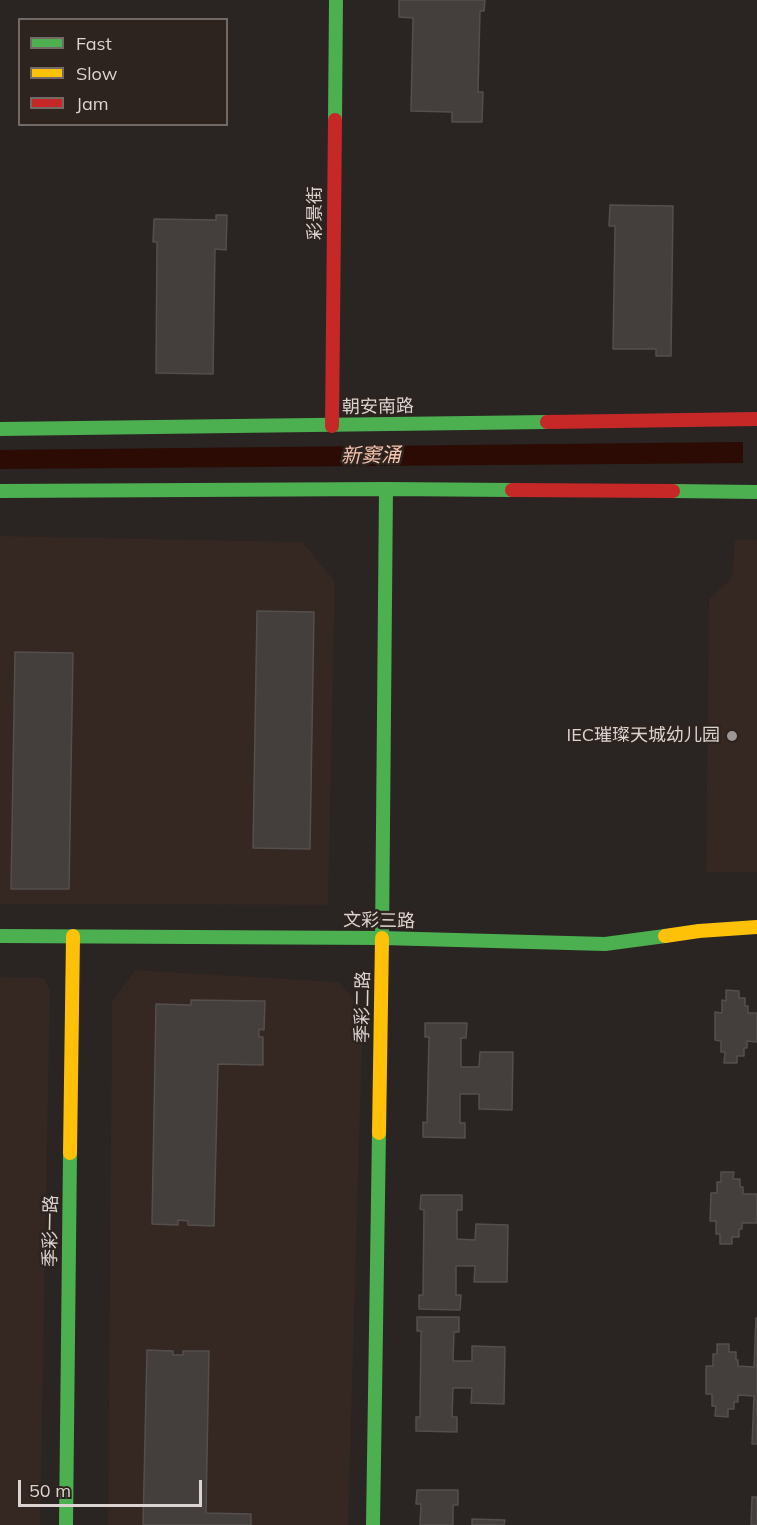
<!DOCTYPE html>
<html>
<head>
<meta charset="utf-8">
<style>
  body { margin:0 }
  #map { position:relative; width:757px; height:1525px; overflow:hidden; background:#2a2422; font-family:Mulish,sans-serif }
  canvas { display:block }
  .legend { position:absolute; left:18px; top:18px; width:210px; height:108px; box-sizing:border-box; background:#2d231f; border:2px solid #736a66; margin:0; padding:8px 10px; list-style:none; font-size:18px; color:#dbd4d1 }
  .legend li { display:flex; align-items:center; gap:12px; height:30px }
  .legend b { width:30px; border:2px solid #736a66 }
  .scale { position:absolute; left:18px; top:1480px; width:184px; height:27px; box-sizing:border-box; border:3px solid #dbd4d1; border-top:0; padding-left:8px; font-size:18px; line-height:21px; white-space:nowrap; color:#dbd4d1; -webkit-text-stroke:4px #2d231f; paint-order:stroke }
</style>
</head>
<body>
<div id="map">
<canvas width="757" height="1525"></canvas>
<ul class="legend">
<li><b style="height:8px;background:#4caf50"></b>Fast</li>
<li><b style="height:8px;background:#ffc107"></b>Slow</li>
<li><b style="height:8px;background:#c62828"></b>Jam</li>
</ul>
<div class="scale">50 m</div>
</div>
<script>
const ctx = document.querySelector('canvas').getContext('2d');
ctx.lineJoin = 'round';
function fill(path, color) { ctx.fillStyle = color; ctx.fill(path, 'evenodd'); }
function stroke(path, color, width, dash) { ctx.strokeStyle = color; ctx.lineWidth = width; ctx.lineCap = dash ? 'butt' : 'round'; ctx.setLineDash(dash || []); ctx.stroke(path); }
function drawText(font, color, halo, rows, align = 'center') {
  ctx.font = font + ' Mulish,"Noto Sans SC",sans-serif'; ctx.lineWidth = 5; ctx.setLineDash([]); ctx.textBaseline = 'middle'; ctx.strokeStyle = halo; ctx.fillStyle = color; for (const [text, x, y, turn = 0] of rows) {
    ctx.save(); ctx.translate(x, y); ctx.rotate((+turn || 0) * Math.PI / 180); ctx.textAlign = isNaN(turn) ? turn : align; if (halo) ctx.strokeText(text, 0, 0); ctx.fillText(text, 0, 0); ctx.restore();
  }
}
const built = new Path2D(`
  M0,536L302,542L335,581L328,905L0,904Z
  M735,539L757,540V872H706L709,599L732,578Z
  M135,970L338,982L363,1008L348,1525H108L112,1002Z
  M0,977L44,978L50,991L40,1525H0Z`);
const water = new Path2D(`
  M743,442V463L0,469V450Z`);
const building = new Path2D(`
  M399,0H485L484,11H480L478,92H483L482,122H452V112L411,111L413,18L399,17Z
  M610,205L673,206L671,356H656V349H613L615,226H609Z
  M216,215H227L226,250L215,249L213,374L156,373L157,242H153L154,219L216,220Z
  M257,611L314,612L310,849L253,848Z
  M15,652L73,653L69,889H11Z
  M726,990L739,991V998H745V1006H748V1013H757V1042L747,1041V1048H744V1056H737V1063H724L725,1052H721V1041L715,1040V1012L722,1013V1000L726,1001Z
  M191,1000L265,1001L264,1030L259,1029V1037H263V1065L218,1064L214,1226L188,1225V1221L178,1220V1225L152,1224L156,1004L191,1005Z
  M425,1023H467L466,1038H461V1067H479L480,1052H513L512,1110L479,1109V1094H460V1123H465V1138L423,1137V1122L427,1123L429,1037H425Z
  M721,1172H734L733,1179H740V1187H743V1194H757V1223H742V1229H739V1237H732V1244H720V1234H716V1221H710L711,1193H717V1182H721Z
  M421,1195H462V1210H457V1239L475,1240L476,1224L508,1225L507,1282H474L475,1266H456V1295H461L460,1310L419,1309V1295H423L424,1210L420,1209Z
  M417,1317H459V1332H454L453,1361H472V1346L505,1347L504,1404L471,1403L472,1388H453L452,1417H457V1432L416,1431V1417H420L421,1331H417Z
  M756,1318H757V1444H752L754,1396L738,1395V1402H734V1409H728V1417L715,1416L716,1406H712V1394H706V1366H713V1354H717V1344H729V1352H736V1360H738V1366L754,1367Z
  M147,1350L173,1351V1355H183V1351H209L206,1513L251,1514V1525H143Z
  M417,1490H458V1505H453V1525H420L421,1504H416Z
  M752,1497H757V1525H751Z
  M472,1519L505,1520L504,1525H472Z`);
const fast = new Path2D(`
  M335,120L336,0
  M0,429L547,422
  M0,491L386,489L512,490
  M673,491L757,492
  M0,936L382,938L605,944L665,936
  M382,938L386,489
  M66,1525L70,1153
  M373,1525L379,1133`);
const slow = new Path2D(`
  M665,936L699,931L757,927
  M379,1133L382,938
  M70,1153L73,936`);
const jam = new Path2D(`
  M547,422L757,419
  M332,426L335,120
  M512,490L673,491`);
const markers = [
  [732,736,6,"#9d9694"]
];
const streetNames = [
  ["彩景街",316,213,-90],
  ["朝安南路",378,407,-1],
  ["文彩三路",379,921,1],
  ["季彩二路",363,1007,-89],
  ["季彩一路",51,1231,-89]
];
const poiNames = [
  ["IEC璀璨天城幼儿园",720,736]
];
const waterNames = [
  ["新窦涌",371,456,-1]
];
fill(built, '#352721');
fill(water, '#2b0b03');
fill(building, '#443f3d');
stroke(building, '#544f4d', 1.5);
stroke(fast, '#4caf50', 14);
stroke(slow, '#ffc107', 14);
stroke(jam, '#c62828', 14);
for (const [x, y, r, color] of markers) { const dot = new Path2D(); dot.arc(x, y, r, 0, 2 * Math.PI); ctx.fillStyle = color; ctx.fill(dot); stroke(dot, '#2d231f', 2); }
drawText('18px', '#dbd4d1', '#2d231f', streetNames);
drawText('18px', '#dbd4d1', '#2d231f', poiNames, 'right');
drawText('italic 20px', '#f6c3ae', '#2d231f', waterNames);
</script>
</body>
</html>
